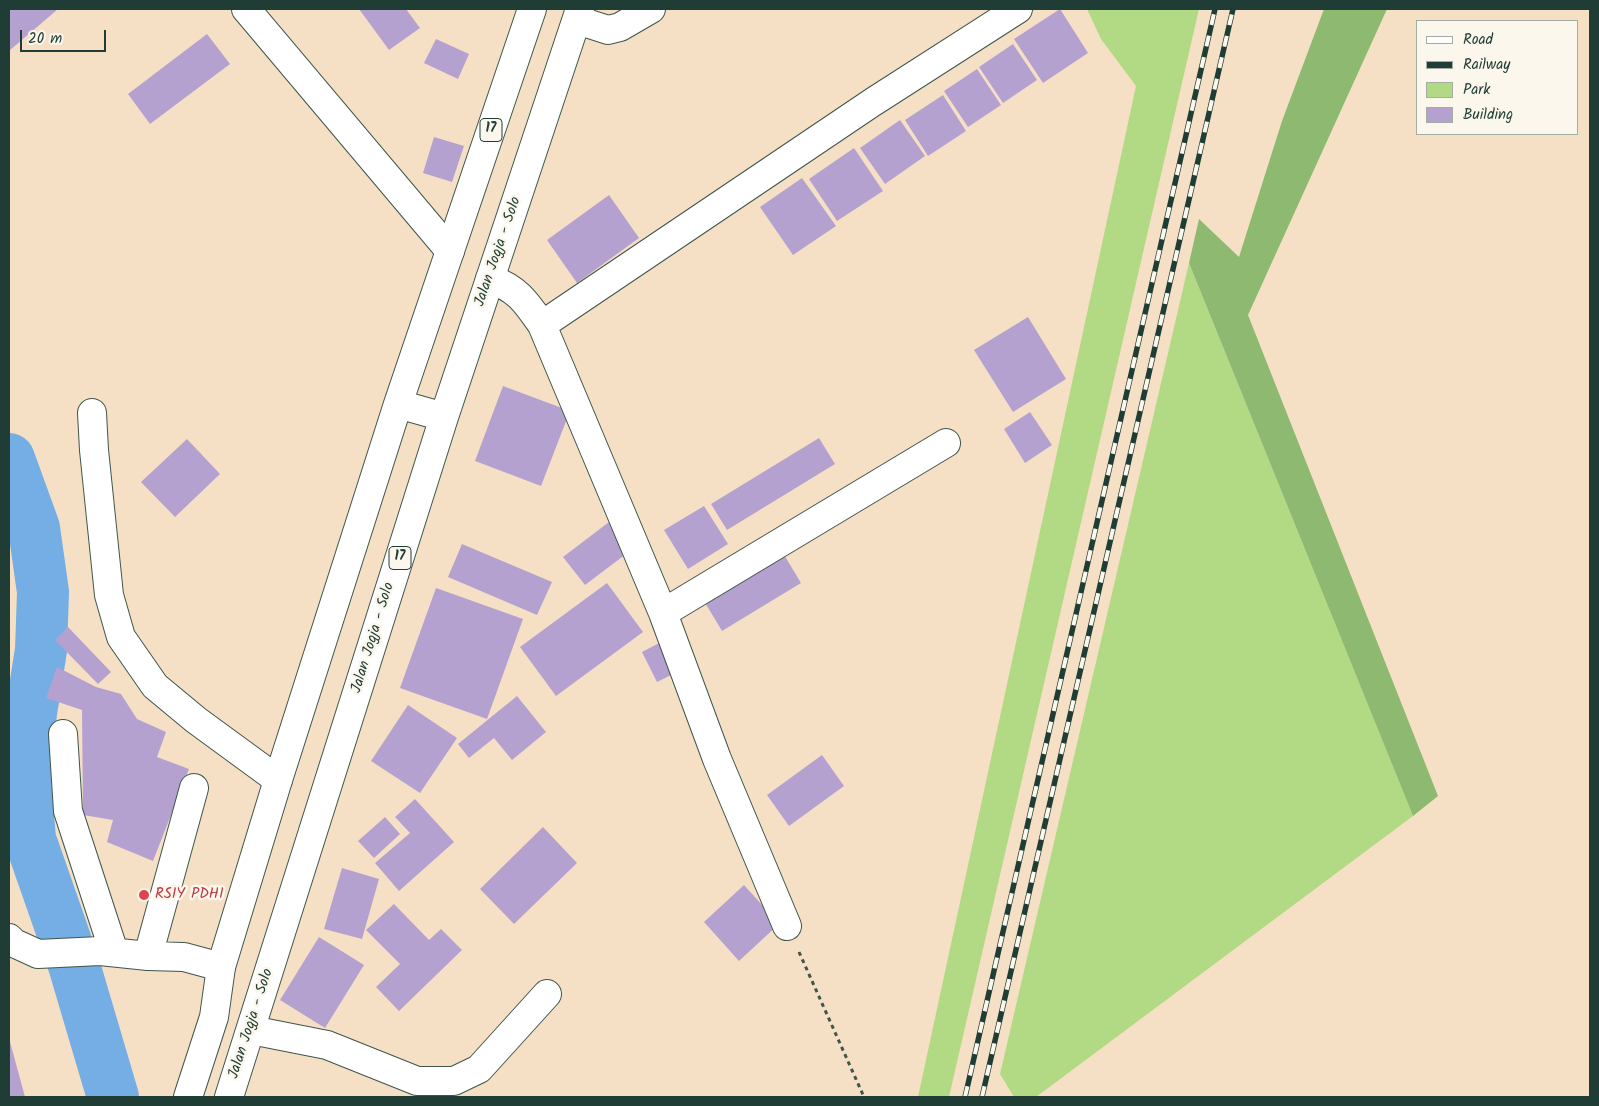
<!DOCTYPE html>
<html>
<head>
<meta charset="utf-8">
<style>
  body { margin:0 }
  #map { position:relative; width:1599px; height:1106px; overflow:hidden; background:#f5e0c6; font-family:Kalam,sans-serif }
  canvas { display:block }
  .frame { position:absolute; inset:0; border:10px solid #1f3d34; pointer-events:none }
  .legend { position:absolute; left:1416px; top:20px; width:162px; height:115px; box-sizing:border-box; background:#fbf7ec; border:1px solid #a3ada2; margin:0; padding:6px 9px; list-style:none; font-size:15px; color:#1f3d34 }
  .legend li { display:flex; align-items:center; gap:10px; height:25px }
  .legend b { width:25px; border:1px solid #a3ada2 }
  .scale { position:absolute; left:20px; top:30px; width:86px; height:22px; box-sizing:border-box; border:2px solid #1f3d34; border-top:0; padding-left:6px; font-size:15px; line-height:18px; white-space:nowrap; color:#1f3d34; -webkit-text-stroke:4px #fbf7ec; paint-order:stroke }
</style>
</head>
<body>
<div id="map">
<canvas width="1599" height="1106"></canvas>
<div class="frame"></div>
<ul class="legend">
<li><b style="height:6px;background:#fff"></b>Road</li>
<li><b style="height:6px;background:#1f3d34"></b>Railway</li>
<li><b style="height:14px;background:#b2d983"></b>Park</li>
<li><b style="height:14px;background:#b5a1cf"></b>Building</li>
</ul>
<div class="scale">20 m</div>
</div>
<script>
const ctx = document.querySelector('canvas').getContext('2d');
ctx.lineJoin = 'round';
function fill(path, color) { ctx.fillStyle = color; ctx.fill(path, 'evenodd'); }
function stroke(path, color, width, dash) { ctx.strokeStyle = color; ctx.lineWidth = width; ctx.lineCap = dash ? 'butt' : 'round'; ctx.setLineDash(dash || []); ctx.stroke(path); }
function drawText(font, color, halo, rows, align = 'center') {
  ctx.font = font + ' Kalam,sans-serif'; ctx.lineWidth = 5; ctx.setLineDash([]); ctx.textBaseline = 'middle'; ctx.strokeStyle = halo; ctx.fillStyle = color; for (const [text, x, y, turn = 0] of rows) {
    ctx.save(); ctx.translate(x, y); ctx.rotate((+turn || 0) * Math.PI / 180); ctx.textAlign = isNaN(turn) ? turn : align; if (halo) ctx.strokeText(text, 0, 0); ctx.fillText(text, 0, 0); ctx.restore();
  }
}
const green = new Path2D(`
  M1087,9H1199L949,1097H918L1136,86L1101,39Z
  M1189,263L1413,816L1036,1097H1014L1000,1074Z`);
const forest = new Path2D(`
  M1324,9H1387L1248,315L1438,796L1413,816L1189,263L1199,219L1239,257L1282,121Z`);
const river = new Path2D(`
  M9,459L34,528L43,592L41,650L31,713L25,779L30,839L74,965L113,1097`);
const building = new Path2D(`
  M9,9H58L9,51Z
  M359,9H406L420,28L389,50Z
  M1060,9L1088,53L1043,83L1014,39Z
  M207,34L230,64L150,124L128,94Z
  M436,39L469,54L458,79L424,63Z
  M1013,44L1037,80L1003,103L979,67Z
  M977,69L1001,105L968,127L944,91Z
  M943,95L966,131L928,156L905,120Z
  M900,120L925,156L885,184L860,148Z
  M434,137L464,146L452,182L423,173Z
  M854,148L883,191L837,221L809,179Z
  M802,178L836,226L793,255L760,207Z
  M609,195L639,238L577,283L547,240Z
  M1028,317L1066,379L1013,412L974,350Z
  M503,386L570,411L541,486L475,461Z
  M1030,412L1052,445L1025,463L1004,429Z
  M819,438L835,464L727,530L711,504Z
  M187,439L220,474L175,517L141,482Z
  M704,506L728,544L688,569L664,530Z
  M609,522L630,551L585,585L563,557Z
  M462,544L552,582L537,615L448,577Z
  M780,548L801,583L722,631L701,596Z
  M607,583L643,632L556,696L520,647Z
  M436,588L523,619L487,719L400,688Z
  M68,627L111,672L98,684L55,640Z
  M665,640L679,671L657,682L642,652Z
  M57,667L96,687L121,694L137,719L166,732L157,757L189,769L153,861L107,842L113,820L83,815L82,710L46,698Z
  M517,696L546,732L512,760L494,738L469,758L458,744Z
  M408,705L457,738L420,793L371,761Z
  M822,755L844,786L789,826L767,795Z
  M415,799L454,842L399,891L375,863L410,833L395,817Z
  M385,817L400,834L374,858L358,841Z
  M543,827L577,863L514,924L480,889Z
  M342,868L379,879L362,939L324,929Z
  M744,885L763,906L767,902L780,923L739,961L704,922Z
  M394,904L429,940L441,929L462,950L399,1011L376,987L400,964L366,930Z
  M319,937L364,965L325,1028L280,1000Z
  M9,1038L25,1097H9Z`);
const path = new Path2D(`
  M799,952L864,1097`);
const minor = new Path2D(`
  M246,9L450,251
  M577,20L608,30L620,27L651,9
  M490,279C518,289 526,302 542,325L663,613L717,759L787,926
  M542,325L873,102L1018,9
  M92,413L94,450L109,595L121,637L155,686L196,720L278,780
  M663,613L946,443
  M63,734L68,811L114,952
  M9,938L14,943L38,954L100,951L148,956L184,957L221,967
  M148,956L194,788
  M251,1030L327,1045L417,1081H454L479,1069L547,994`);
const highway = new Path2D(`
  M398,404L444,417
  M188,1097L214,1017L221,967L278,780L398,404L532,9
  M229,1097L444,417L580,9`);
const rail = new Path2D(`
  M965,1097L1215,9
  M982,1097L1233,9`);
const markers = [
  [144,895,6,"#e0444e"]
];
const shields = [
  [491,130,22],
  [400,558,22]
];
const shieldNames = [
  ["17",491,130],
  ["17",400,558]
];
const streetNames = [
  ["Jalan Jogja - Solo",499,252,-71],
  ["Jalan Jogja - Solo",374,638,-73],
  ["Jalan Jogja - Solo",252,1024,-72]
];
const healthNames = [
  ["RSIY PDHI",155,895]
];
fill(green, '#b2d983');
fill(forest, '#8db971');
stroke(river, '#75aee5', 52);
fill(building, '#b5a1cf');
stroke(minor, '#3f554a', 30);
stroke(highway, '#3f554a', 30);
stroke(path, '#3f554a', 3, [4, 4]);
stroke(minor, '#fff', 28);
stroke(highway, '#fff', 28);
stroke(rail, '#1f3d34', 5.5);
stroke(rail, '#fbf7ec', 4, [11]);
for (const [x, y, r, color] of markers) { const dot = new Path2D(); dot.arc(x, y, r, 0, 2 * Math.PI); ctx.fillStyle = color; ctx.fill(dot); stroke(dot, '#fbf7ec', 2); }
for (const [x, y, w] of shields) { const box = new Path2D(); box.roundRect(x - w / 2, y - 11.5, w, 23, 4); ctx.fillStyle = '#fbf7ec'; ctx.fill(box); stroke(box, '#1f3d34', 1); }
drawText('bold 14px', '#1f3d34', null, shieldNames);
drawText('15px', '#1f3d34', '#fbf7ec', streetNames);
drawText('15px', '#be3a42', '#fbf7ec', healthNames, 'left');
</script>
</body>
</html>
